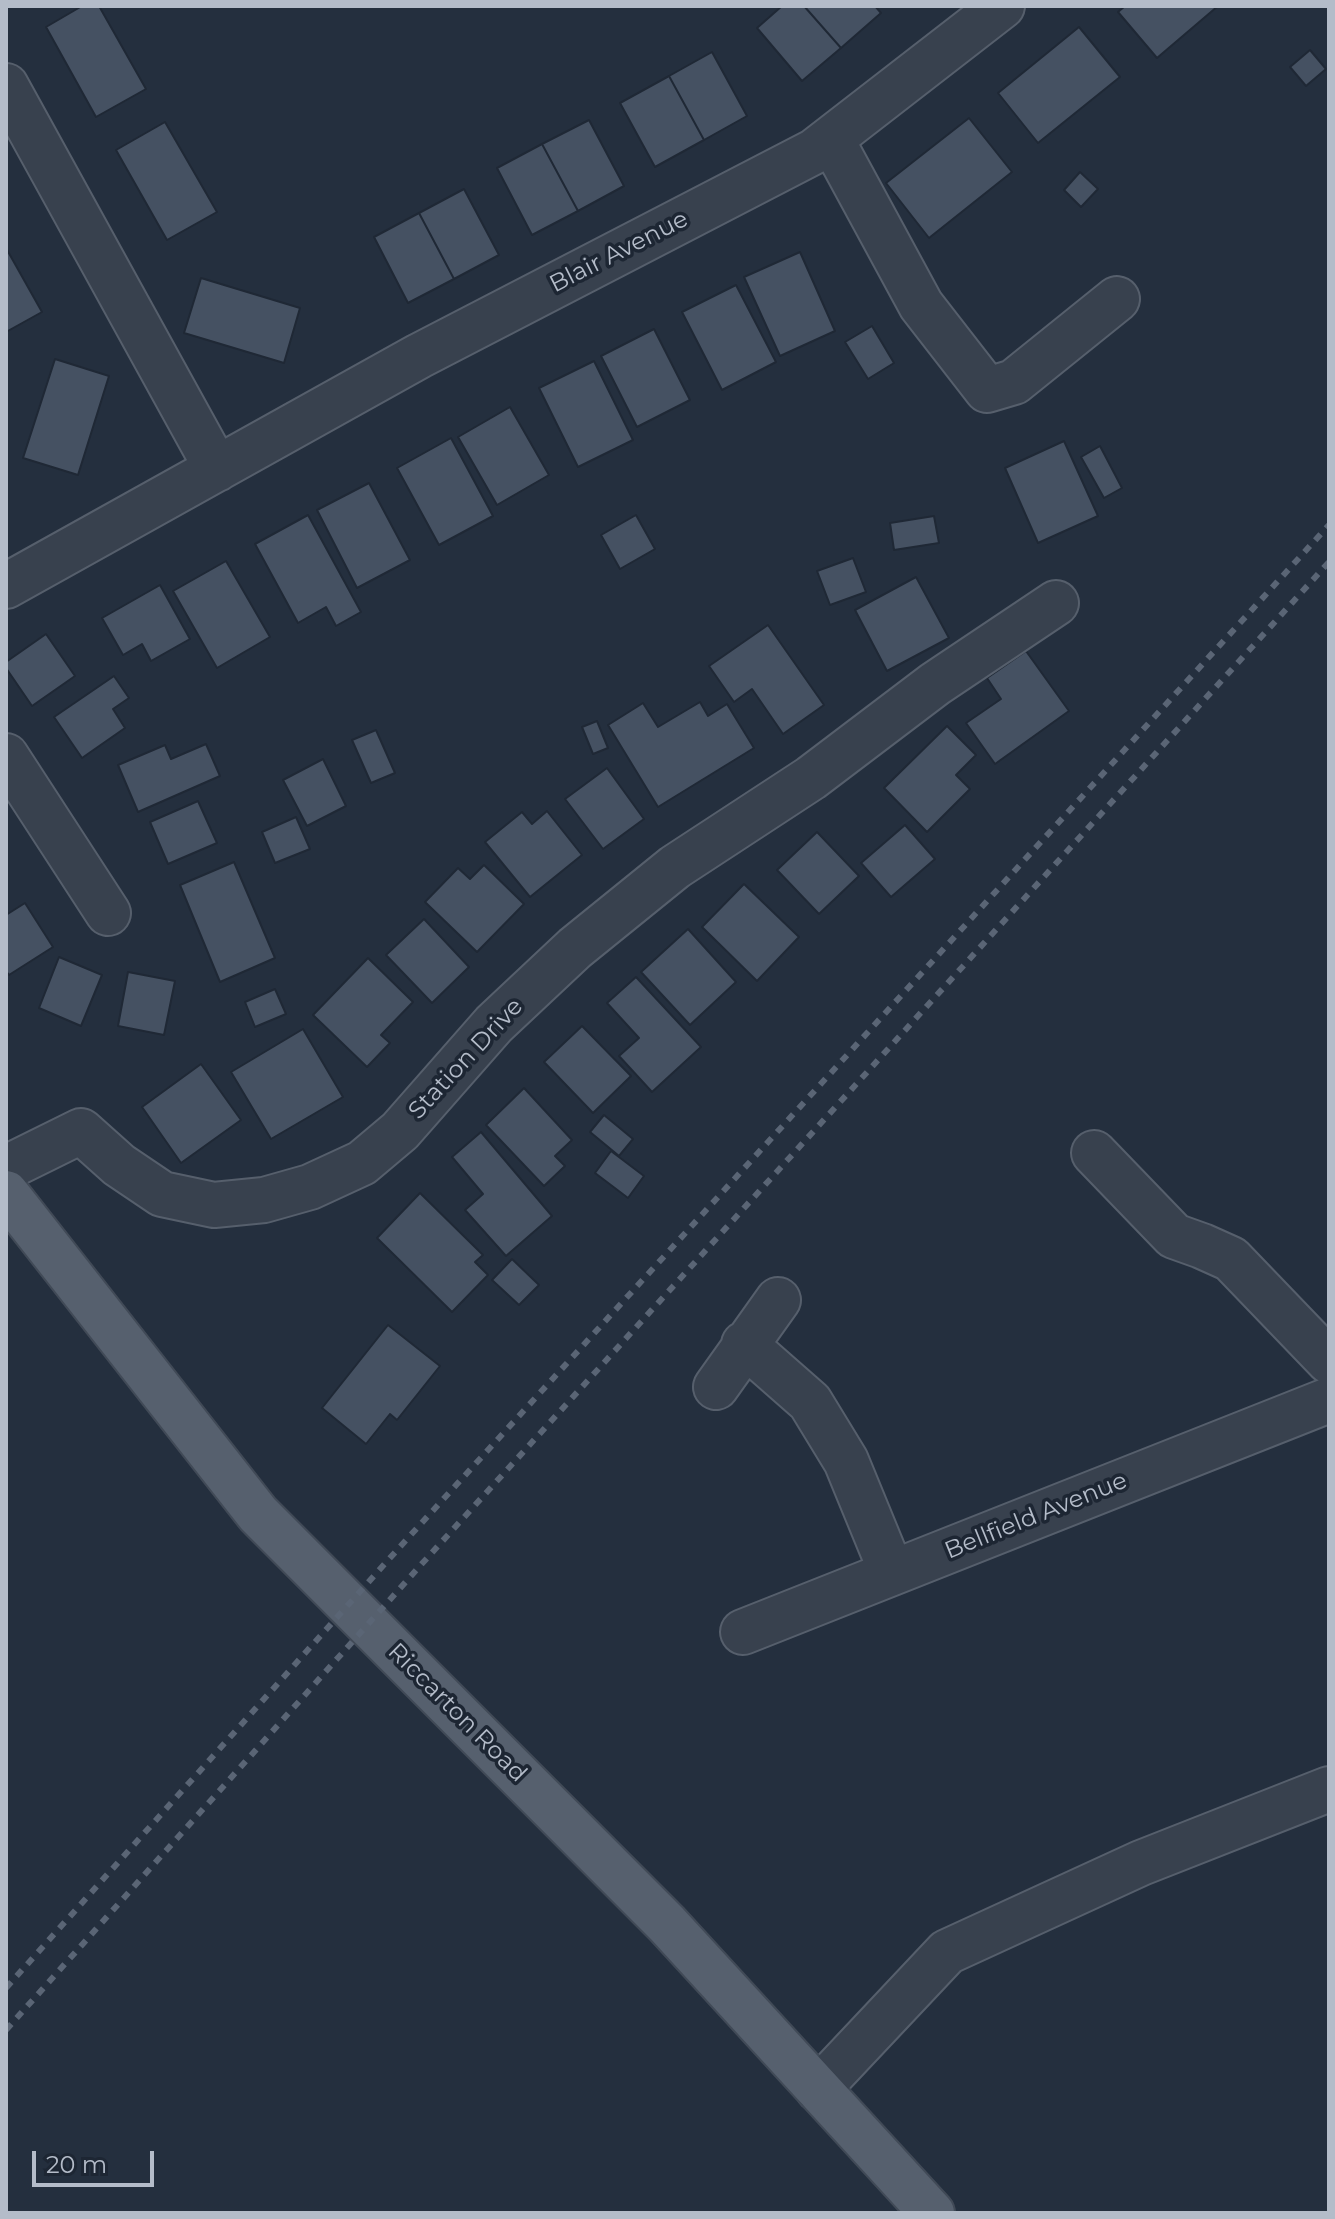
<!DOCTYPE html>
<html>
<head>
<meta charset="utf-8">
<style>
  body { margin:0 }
  #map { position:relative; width:1335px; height:2219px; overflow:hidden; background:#242f3e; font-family:Montserrat,sans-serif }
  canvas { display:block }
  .frame { position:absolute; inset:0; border:8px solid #b4bcc9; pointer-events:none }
  .scale { position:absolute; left:32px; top:2151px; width:122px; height:36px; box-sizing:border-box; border:4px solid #b4bcc9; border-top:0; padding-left:10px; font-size:24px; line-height:28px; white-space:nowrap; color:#b4bcc9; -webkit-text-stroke:6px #1d2633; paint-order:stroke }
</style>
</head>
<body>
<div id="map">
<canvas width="1335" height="2219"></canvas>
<div class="frame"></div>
<div class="scale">20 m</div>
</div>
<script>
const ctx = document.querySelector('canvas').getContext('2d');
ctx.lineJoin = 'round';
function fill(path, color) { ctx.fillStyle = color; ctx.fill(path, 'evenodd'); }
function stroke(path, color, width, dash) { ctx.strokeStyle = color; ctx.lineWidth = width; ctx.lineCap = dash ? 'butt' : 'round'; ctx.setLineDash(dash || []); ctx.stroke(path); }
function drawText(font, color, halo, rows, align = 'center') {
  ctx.font = font + ' Montserrat,sans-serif'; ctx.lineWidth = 7; ctx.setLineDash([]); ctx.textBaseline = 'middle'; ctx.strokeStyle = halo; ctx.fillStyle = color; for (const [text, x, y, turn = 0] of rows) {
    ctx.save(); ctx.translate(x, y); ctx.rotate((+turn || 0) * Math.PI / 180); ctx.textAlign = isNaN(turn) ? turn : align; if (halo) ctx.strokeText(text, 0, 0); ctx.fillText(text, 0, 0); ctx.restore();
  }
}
const building = new Path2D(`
  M82,6H99L146,89L96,117L46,27Z
  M782,6H804L841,48L802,81L757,28Z
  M804,6H875L881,13L841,48Z
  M1125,6H1218L1157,58L1118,12Z
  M1079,27L1120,77L1038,143L998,93Z
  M1310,50L1326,69L1306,86L1290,67Z
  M712,52L747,116L704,140L669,76Z
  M669,76L704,140L655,167L620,103Z
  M969,118L1012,172L929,238L886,183Z
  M589,120L624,186L578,211L542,144Z
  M165,122L217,212L167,240L116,150Z
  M542,144L578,211L532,235L497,168Z
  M1080,172L1098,189L1081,207L1064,190Z
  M464,189L499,255L454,279L419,213Z
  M419,213L454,279L408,303L374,237Z
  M6,248L42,312L6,332Z
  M800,252L835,331L780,356L744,277Z
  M201,278L300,308L284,363L184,333Z
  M736,285L776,362L722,390L682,312Z
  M872,326L894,363L868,379L845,342Z
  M654,329L690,400L637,427L601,356Z
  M55,359L109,376L78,475L23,458Z
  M594,361L633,440L578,467L539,388Z
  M510,407L549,475L497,505L458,437Z
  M451,438L493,516L439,545L397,468Z
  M1064,441L1098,516L1038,543L1005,468Z
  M1100,446L1122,488L1104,498L1081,457Z
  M369,483L410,560L357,588L317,510Z
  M308,515L361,612L336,626L326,607L298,623L255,544Z
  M636,515L655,549L620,569L601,535Z
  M934,516L939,543L894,550L890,523Z
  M853,558L866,592L830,605L817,571Z
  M226,561L270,637L217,668L173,591Z
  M916,577L949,638L887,671L855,610Z
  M160,585L190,639L151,661L142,644L123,655L102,618Z
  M768,625L824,705L783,734L752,689L734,702L709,666Z
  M46,634L75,676L32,706L6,668V662Z
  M1026,651L1069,711L995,764L966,723L1001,699L987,678Z
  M114,676L129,698L113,709L125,728L82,758L54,717Z
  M700,702L708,716L727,704L754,748L658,807L608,725L643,703L658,727Z
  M597,721L608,748L593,754L582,727Z
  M947,726L976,755L956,775L970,789L927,832L884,788Z
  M376,730L395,773L371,783L352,740Z
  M206,744L220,776L138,812L118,765L165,745L171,759Z
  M323,759L346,806L307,826L283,780Z
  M607,768L644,819L603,849L565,799Z
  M198,801L217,843L168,864L150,822Z
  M547,811L582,855L530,897L485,842L522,812L532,824Z
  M296,817L310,849L275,863L262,832Z
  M905,825L935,859L891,897L861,863Z
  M817,832L859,876L819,914L777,870Z
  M234,862L275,958L220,982L180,885Z
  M484,865L524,904L477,952L425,902L458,868L470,879Z
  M744,884L799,937L757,981L702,927Z
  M25,903L53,947L9,975L6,971V915Z
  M424,919L469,967L432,1003L386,955Z
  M688,929L736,982L690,1025L641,972Z
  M59,957L102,975L81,1026L39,1008Z
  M368,958L413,1002L381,1035L390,1043L367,1067L313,1015Z
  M128,972L175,981L164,1035L118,1026Z
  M636,977L701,1047L652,1092L619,1056L639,1038L607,1003Z
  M275,989L286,1014L255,1027L245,1002Z
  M582,1026L631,1076L593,1113L544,1062Z
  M303,1029L343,1097L271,1139L231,1072Z
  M201,1064L241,1120L181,1163L142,1107Z
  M524,1088L572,1140L555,1156L565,1166L544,1186L486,1125Z
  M604,1115L633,1139L619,1156L590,1132Z
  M481,1132L552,1216L506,1256L465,1210L483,1194L452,1157Z
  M611,1151L644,1176L628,1198L595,1173Z
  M420,1193L483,1255L475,1262L488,1275L452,1312L377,1238Z
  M512,1259L539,1285L519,1305L492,1280Z
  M388,1325L440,1366L397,1420L390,1414L366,1444L322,1408Z`);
const minor = new Path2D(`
  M6,86L217,469
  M831,139L921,305L987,390L1014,382L1117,299
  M6,586L419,356L815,151L1002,6
  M6,756L108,913
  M1094,1153L1174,1236L1202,1246L1231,1259L1329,1361
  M6,1168L81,1131L119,1165L162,1194L214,1205L264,1200L310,1187L362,1163L400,1131L494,1024L575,948L675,867L811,778L935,684L1056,603
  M744,1344L810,1402L846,1461L892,1573
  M716,1387L778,1300
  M743,1632L1329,1400
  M818,2089L947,1952L1141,1863L1329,1789`);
const major = new Path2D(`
  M6,1193L258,1514L667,1924L932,2213`);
const rail = new Path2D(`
  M6,1988L398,1549L1329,525
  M6,2030L419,1567L1329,562`);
const streetNames = [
  ["Blair Avenue",619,252,-27],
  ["Station Drive",466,1059,-47],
  ["Bellfield Avenue",1036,1516,-22],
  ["Riccarton Road",457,1713,45]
];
fill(building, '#455162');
stroke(building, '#1f2835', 2);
stroke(minor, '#565f6c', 48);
stroke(major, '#414a57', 48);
stroke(minor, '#38414e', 44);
stroke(major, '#56606e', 44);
stroke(rail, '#5a6575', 6, [8, 8]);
drawText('24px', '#b4bcc9', '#1d2633', streetNames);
</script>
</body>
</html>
